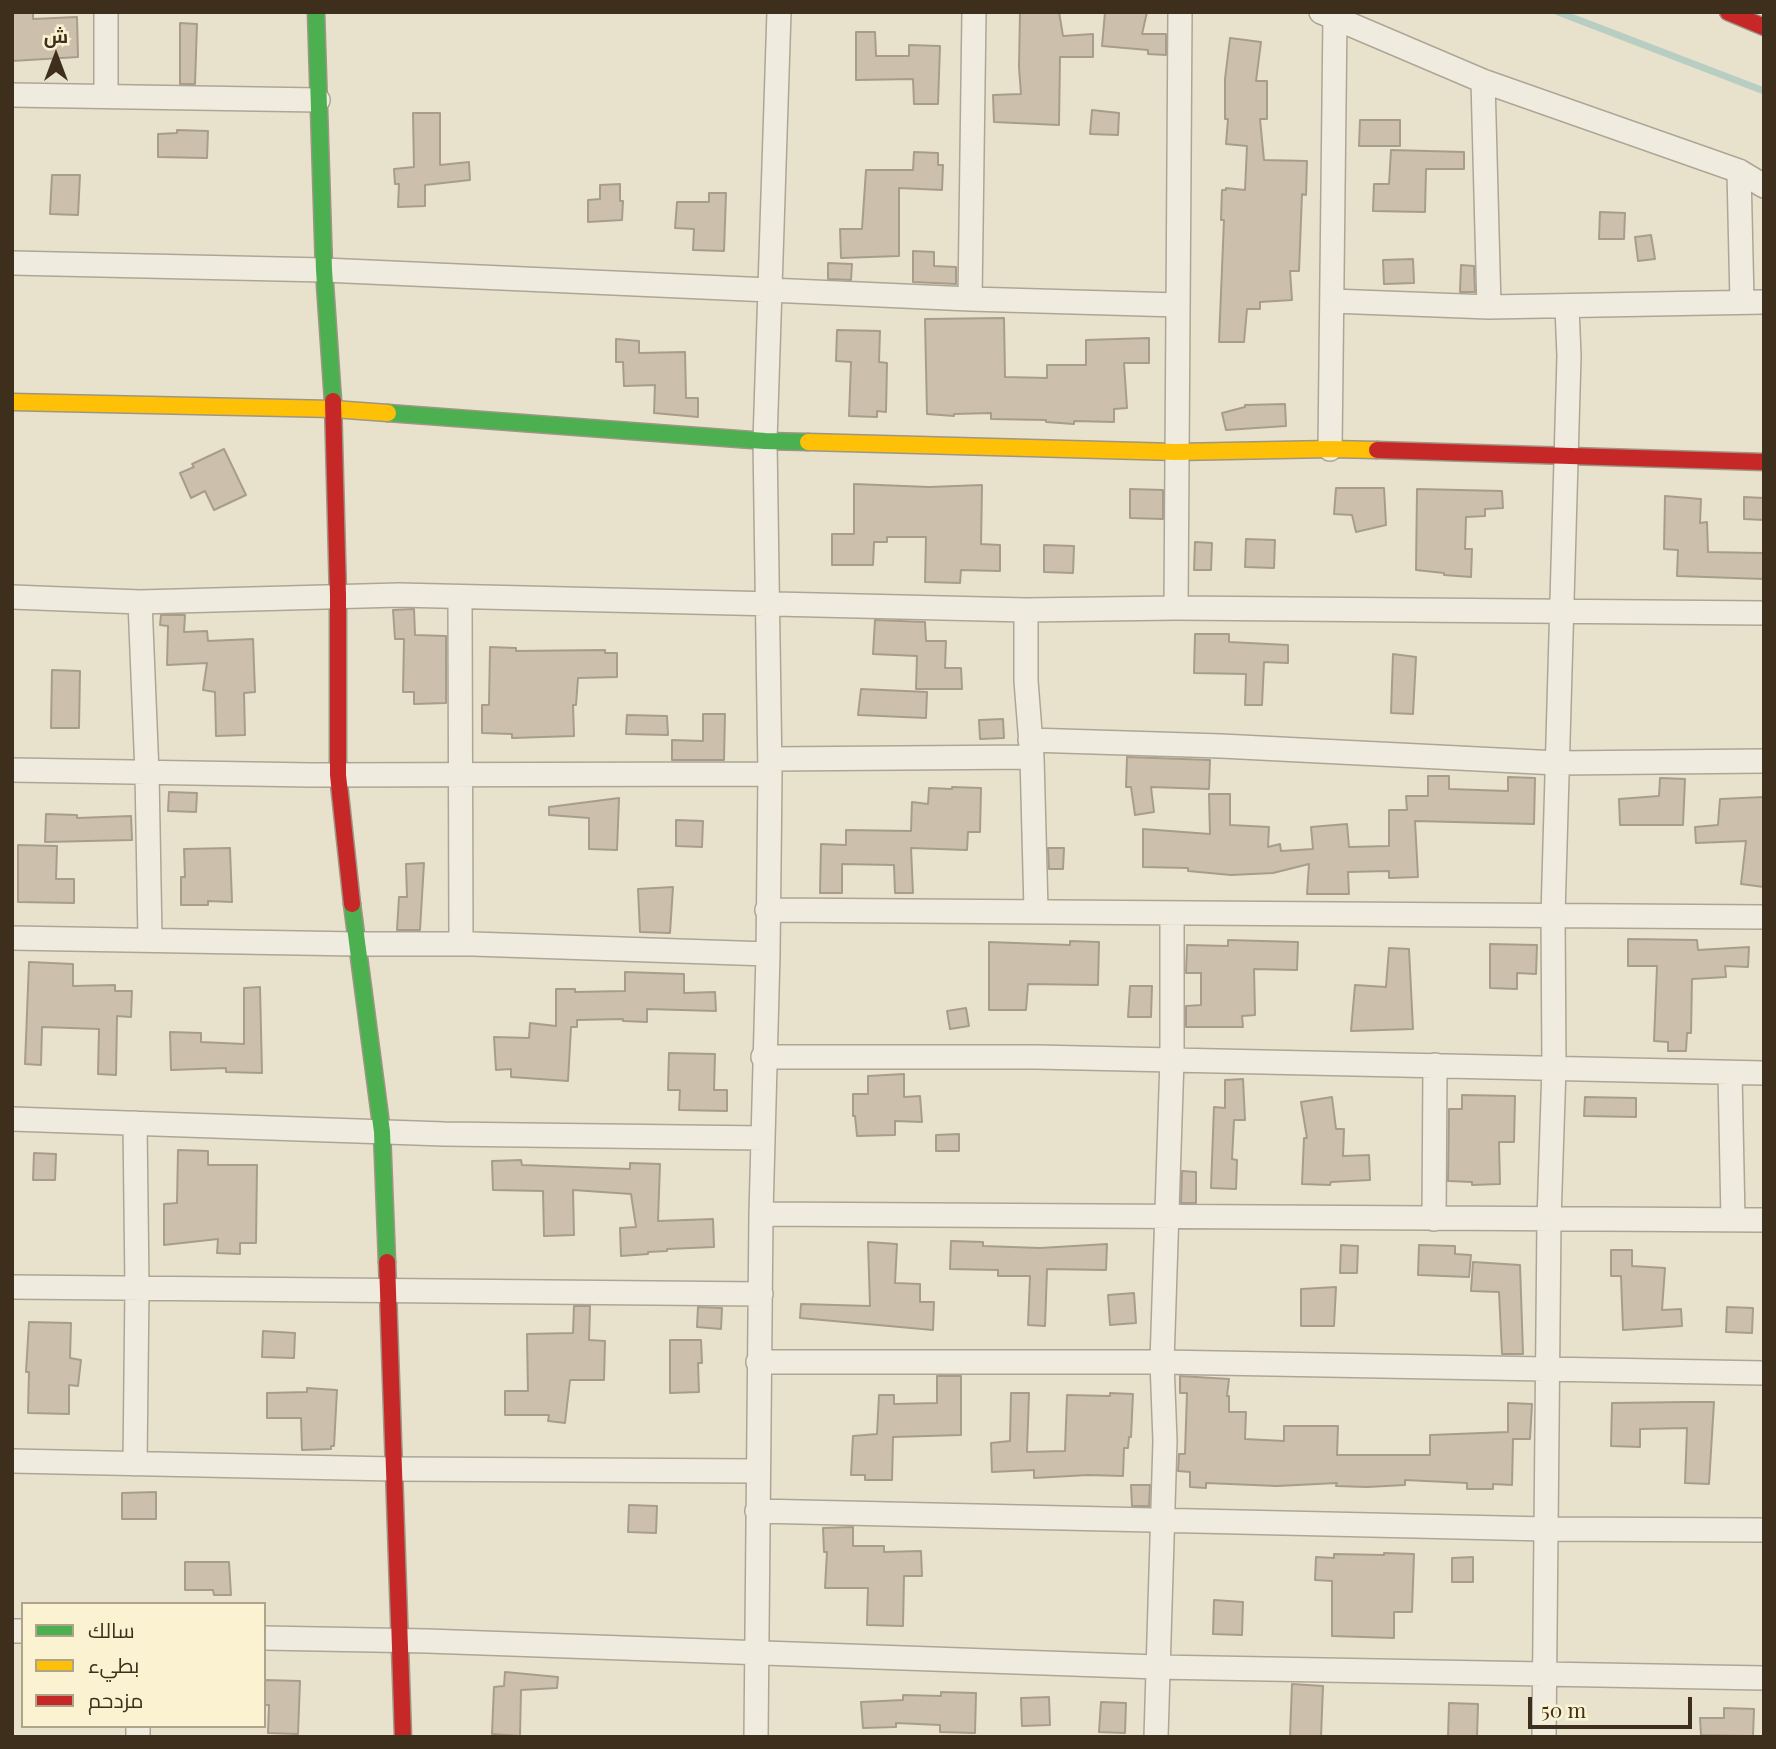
<!DOCTYPE html>
<html>
<head>
<meta charset="utf-8">
<style>
  body { margin:0 }
  #map { position:relative; width:1776px; height:1749px; overflow:hidden; background:#e8e2cc; font-family:"Playfair Display",Cairo,serif }
  canvas { display:block }
  .frame { position:absolute; inset:0; border:14px solid #3d2f1c; pointer-events:none }
  .legend { position:absolute; left:21px; top:1602px; width:245px; height:126px; box-sizing:border-box; background:#faf2d1; border:2px solid #aea489; margin:0; padding:9px 12px; list-style:none; font-size:21px; color:#3d2f1c }
  .legend li { display:flex; align-items:center; gap:14px; height:35px }
  .legend b { width:35px; border:2px solid #aea489 }
  .north { position:absolute; left:21px; top:21px; width:70px; height:70px; -webkit-text-stroke:5px #faf2d1; paint-order:stroke; rotate:0deg; font-size:19px; font-weight:700; line-height:28px; text-align:center; color:#3d2f1c }
  .north::after { content:''; display:block; margin:auto; width:24px; height:32px; background:#3d2f1c; clip-path:polygon(50% 0,100% 100%,50% 72%,0 100%) }
  .scale { position:absolute; left:1528px; top:1697px; width:164px; height:32px; box-sizing:border-box; border:4px solid #3d2f1c; border-top:0; padding-left:9px; font-size:21px; line-height:24px; white-space:nowrap; color:#3d2f1c; -webkit-text-stroke:5px #faf2d1; paint-order:stroke }
</style>
</head>
<body>
<div id="map">
<canvas width="1776" height="1749"></canvas>
<div class="frame"></div>
<ul class="legend">
<li><b style="height:9px;background:#4caf50"></b>سالك</li>
<li><b style="height:9px;background:#ffc107"></b>بطيء</li>
<li><b style="height:9px;background:#c62828"></b>مزدحم</li>
</ul>
<div class="north">ش</div>
<div class="scale">50 m</div>
</div>
<script>
const ctx = document.querySelector('canvas').getContext('2d');
ctx.lineJoin = 'round';
function stroke(path, color, width, dash) { ctx.strokeStyle = color; ctx.lineWidth = width; ctx.lineCap = dash ? 'butt' : 'round'; ctx.setLineDash(dash || []); ctx.stroke(path); }
function fill(path, color) { ctx.fillStyle = color; ctx.fill(path, 'evenodd'); }
const stream = new Path2D(`
  M1558,12L1764,91`);
const building = new Path2D(`
  M12,12H33V19L77,17L78,57L12,61Z
  M1020,12H1059L1063,36L1093,34V57H1060L1059,125L994,122L993,95L1021,94L1019,67Z
  M1105,12H1147L1142,34H1166V55L1148,54V50L1102,46Z
  M180,23L197,24L195,84H180Z
  M856,32H875L876,56H909V45L940,46L938,104H914L913,79L856,80Z
  M1230,38L1261,42L1256,81H1267V119H1260L1264,160L1307,161L1306,195L1302,194L1299,271H1290L1292,300L1260,302V309H1247L1244,342H1219L1224,220H1221L1222,190H1226V188L1245,190L1247,146L1226,144L1228,119H1225V79Z
  M1092,110L1119,113L1118,135L1090,134Z
  M413,113H440V165L469,162L470,180L425,185V206L398,207L399,184H395L394,169L414,167Z
  M1360,120H1400V146H1359Z
  M177,130L208,131L207,158L158,157V134L177,133Z
  M1391,150L1464,152V169H1426L1425,212L1373,211L1374,184H1389Z
  M914,152L938,153V165H943L942,190L899,188V256L841,258L840,229H862L866,170H913Z
  M52,175H80L78,215L50,214Z
  M620,184V201H623L622,220L588,222V200L600,199V185Z
  M709,193H726L724,251L693,250L694,229L675,228L677,202H709Z
  M1600,212L1625,213L1624,239H1599Z
  M1651,235L1655,259L1638,261L1635,237Z
  M913,251L934,252V266L956,267V284L913,282Z
  M1413,259L1414,283L1384,284L1383,260Z
  M828,263L852,264L851,280L828,279Z
  M1461,265L1474,266L1475,292H1460Z
  M1004,318L1005,377L1047,378V365H1086V340L1149,338V363H1124L1127,408L1114,409V422L1074,421V424L1046,422V420L991,419V413L954,414V416L927,414L925,319Z
  M837,330L880,331L879,362L887,363L886,412L877,411V417L849,416L851,362L836,361Z
  M616,339L639,341V353L685,352L686,398H698V417L654,413L655,385L624,386L623,362H616Z
  M1285,404L1286,426L1226,430L1222,413L1245,407V405Z
  M224,449L246,495L214,510L205,491L191,498L180,473L194,467L192,464Z
  M854,484L929,487L982,485L981,544L1000,545V571L961,570L960,583L925,582L926,537H887V542H874L873,565H832V534H854Z
  M1336,488H1384L1386,525L1356,532L1352,515L1334,514Z
  M1130,489L1163,490V519L1130,518Z
  M1417,489L1502,491L1503,508L1485,509V516L1466,517L1465,549H1472L1471,577L1444,575V573L1416,570Z
  M1665,496L1701,499L1700,523L1707,522L1708,552L1764,553V579L1677,576L1678,550L1664,549Z
  M1744,497L1764,498V520L1744,519Z
  M1246,539L1275,540L1274,568L1245,567Z
  M1195,542L1212,543L1211,570H1194Z
  M1044,545L1074,546L1073,573L1044,572Z
  M414,609L415,635L446,636V703L414,704V692H403L404,639H395L393,610Z
  M161,615H185L184,632L207,631L208,641L253,639L255,692L244,693L245,735L216,736L215,692L203,690L207,663L167,665L168,626L160,625Z
  M875,620L925,622L926,641H946L945,668H961L962,689H916L917,656L873,654Z
  M1195,634H1229V642L1288,645V663L1264,662L1262,705H1245L1246,674L1194,673Z
  M490,647L516,648V651L605,650V653H617V677L578,678L576,705H573L574,736L512,738V734L482,733V705H489Z
  M1393,654L1416,657L1413,714L1391,713Z
  M52,670L80,671L79,728H51Z
  M861,689L927,692L926,718L858,715Z
  M703,714H725L724,760H672V740L703,741Z
  M627,715L667,716L668,735L626,734Z
  M1003,719L1004,738L980,739L979,720Z
  M1127,757L1210,760L1209,789L1151,787L1154,812L1135,815L1131,787H1126Z
  M1428,776H1449V789L1508,791V777L1535,778L1534,824L1415,821L1418,877L1389,878V871L1348,872L1349,894H1307L1309,864L1273,873L1231,875L1188,871V868L1143,867V829L1210,834L1209,794H1230V825L1269,827L1268,847L1280,844L1281,851L1313,849L1311,827L1347,824L1349,847L1389,846V810H1407L1406,796H1428Z
  M1660,778L1685,779L1683,825H1620L1619,799L1659,796Z
  M952,787L981,788L980,832H968L967,850L911,848L913,893H895L894,865L842,864V893H820L821,844L846,845V830L911,831L912,802L928,804L929,788L952,789Z
  M169,792L197,793L196,812L168,811Z
  M1764,797V887L1741,884L1746,841L1696,843L1695,827L1718,825L1720,799Z
  M619,798L617,850L589,849V818L549,815V807Z
  M46,814L77,815V818L131,816L132,840L45,842Z
  M676,820L703,821L702,847L676,846Z
  M18,845L57,846L56,879H74V903L18,902Z
  M230,848L232,902L208,901V905H181V877H185L184,849Z
  M1048,848H1064L1063,869H1049Z
  M424,863L420,930H397L399,897H407L406,864Z
  M673,887L670,933L640,932L638,889Z
  M1628,939L1697,940L1698,950L1749,947L1748,967L1725,966L1726,977L1692,979L1691,1033H1687L1686,1051H1668V1042L1654,1041L1657,966H1628Z
  M1228,940L1298,942L1297,970L1254,969L1255,1015L1242,1016L1243,1027H1186V1006L1201,1005V973H1186L1187,945L1228,946Z
  M1070,941L1099,942L1098,985L1028,984L1026,1010H989V942L1070,945Z
  M1490,944L1537,945L1536,974L1517,973V989L1490,988Z
  M1389,948L1409,949L1413,1029L1351,1031L1355,985L1386,987Z
  M29,962L73,964V986L115,985V991H132L131,1017L117,1016L116,1075L98,1074L99,1029L42,1027L41,1065L25,1064Z
  M625,972L684,974V993L715,992L716,1011L647,1009V1022L623,1021V1019L577,1020V1027H571L568,1081L511,1077V1069L496,1070L494,1037L529,1038L530,1023L556,1026V989H575V992L625,991Z
  M1130,986H1152L1151,1017H1128Z
  M260,987L262,1073L226,1072V1068L171,1070L170,1032L201,1033V1042L244,1044V988Z
  M966,1008L969,1026L950,1029L947,1011Z
  M669,1053L715,1054L714,1090H727V1111L679,1110L680,1090H668Z
  M904,1074V1097L920,1096L922,1122L895,1121V1135L857,1136L855,1116H853V1094H868V1076Z
  M1243,1079L1245,1120H1234L1232,1159L1237,1160L1236,1189L1211,1188L1214,1107L1225,1108V1080Z
  M1462,1095L1515,1096L1514,1142H1499L1500,1184L1472,1185V1182L1448,1181L1449,1109H1462Z
  M1332,1097L1336,1129H1344L1343,1156L1369,1155L1370,1180L1331,1182L1330,1185L1302,1184L1304,1138H1307L1301,1102Z
  M1585,1097L1636,1098V1117L1584,1116Z
  M959,1134V1151H936V1135Z
  M178,1150L208,1151V1165H257L256,1243H240V1254L217,1253L218,1239L164,1245V1204L177,1203Z
  M34,1153L56,1154L55,1180H33Z
  M521,1160L522,1165L630,1169V1163L660,1164L658,1221L713,1219L714,1247L667,1249V1251L648,1252V1254L621,1256L620,1228L636,1227L631,1194L573,1190L574,1235L544,1236L543,1191L493,1190L492,1161Z
  M1182,1171L1196,1172V1203H1181Z
  M951,1241L983,1242V1246L1040,1248L1107,1244L1106,1270L1047,1269L1045,1326L1028,1325L1030,1276H998V1270L950,1269Z
  M868,1242L897,1244L895,1283L920,1284V1302H934L933,1330L800,1318L801,1304L870,1306Z
  M1341,1245L1358,1246L1357,1273H1340Z
  M1419,1245L1455,1246V1254L1471,1255L1469,1277L1418,1275Z
  M1611,1250H1632V1266L1665,1268L1662,1310L1681,1309L1682,1326L1623,1330L1621,1276H1611Z
  M1473,1262L1520,1265L1523,1354H1502L1499,1292L1471,1291Z
  M1336,1287L1334,1326H1301V1289Z
  M1134,1293L1136,1323L1110,1325L1108,1295Z
  M574,1306H590L589,1340L605,1341L604,1380H570L565,1423L548,1421L549,1415H505V1391H528L527,1334L573,1333Z
  M698,1307L722,1308L721,1329L697,1327Z
  M1727,1307L1753,1308L1752,1333L1726,1332Z
  M29,1322L71,1323L70,1358L81,1360L78,1386L69,1385V1414L28,1413L29,1372H26Z
  M263,1331L295,1333L294,1358L262,1357Z
  M670,1340H701L702,1363H698L699,1392L670,1393Z
  M937,1376H961V1435L893,1437L892,1480H865V1475H851L853,1436L877,1434L879,1395H894V1404L937,1403Z
  M1180,1376L1229,1379L1227,1396H1229V1412H1246L1245,1439L1284,1441V1426H1338L1337,1455H1430V1435L1508,1432V1403L1532,1404L1530,1439H1513L1512,1485L1493,1484V1489H1467V1483L1405,1480V1485L1367,1487L1336,1486L1337,1483L1277,1486L1206,1483V1488L1190,1487V1472L1178,1471L1179,1454H1185L1187,1393H1180Z
  M307,1388L337,1390L334,1446H331V1449L302,1450L301,1418H267V1393L307,1392Z
  M1011,1393H1029L1027,1452L1065,1451L1067,1395L1110,1396V1393L1133,1394L1131,1437H1129L1128,1448H1124L1123,1476L1088,1475L1034,1478V1470L992,1472L991,1443L1010,1441Z
  M1687,1402H1714L1709,1484L1685,1483L1687,1428L1640,1429V1447L1611,1446L1612,1403Z
  M1131,1485H1150L1149,1506H1132Z
  M156,1492V1519H122V1493Z
  M629,1505L657,1506L656,1533L628,1532Z
  M853,1527V1546H884V1552L921,1551L922,1576H904L903,1626L867,1625L868,1588H825L827,1552H824L823,1528Z
  M1384,1553L1414,1554L1412,1612H1394V1638L1332,1636V1581L1315,1580L1316,1557L1334,1558V1554L1384,1555Z
  M1473,1557V1582H1452V1558Z
  M185,1562H229L231,1595H214L213,1590H185Z
  M1214,1600L1243,1602L1242,1635L1213,1634Z
  M505,1672L558,1677L557,1688L521,1690L520,1736L492,1734L494,1687L504,1686Z
  M264,1680L300,1681L298,1734L268,1733L269,1705H264Z
  M1292,1684L1323,1686L1321,1737H1290Z
  M941,1692L976,1693L975,1733L940,1732V1725L896,1723V1727L863,1728L861,1702L903,1700V1695L941,1696Z
  M1049,1697L1050,1725L1022,1726L1021,1698Z
  M1101,1702L1126,1703L1125,1733L1099,1732Z
  M1449,1703L1478,1704L1477,1737H1448Z
  M1724,1708L1754,1709L1753,1736L1701,1735L1700,1718H1724Z`);
const street = new Path2D(`
  M106,12V95
  M1321,12L1483,81L1739,171L1764,186
  M12,95L318,100
  M1739,171L1742,302
  M12,263L324,270L970,299L1178,305
  M970,299L974,12
  M1332,301L1489,307L1483,81
  M1489,307L1764,302
  M1330,449L1335,16
  M12,597L140,602L399,595L1026,610L1176,608L1764,613
  M460,597L461,944
  M140,602L147,773L150,939
  M1176,608L1180,12
  M1026,610V681L1032,757L1036,910
  M1030,740L1221,746L1557,763L1764,761
  M770,759L1032,757
  M12,770L311,775L770,774
  M767,910L1764,917
  M12,938L356,944H473L768,954
  M763,1057H1036L1764,1073
  M1730,1073L1733,1220
  M12,1119L444,1134L763,1138
  M135,1123L137,1287L135,1464
  M761,1214L1764,1220
  M1434,1219L1435,1065
  M12,1287L761,1294
  M758,1362H1162L1764,1373
  M12,1461L393,1469L758,1471
  M757,1511L1546,1529L1764,1530
  M12,1631H23
  M264,1638L427,1641L1157,1667L1764,1678
  M138,1737V1726
  M756,1737L761,1214L768,954L770,774L765,441L779,12
  M1156,1737L1165,1441L1162,1362L1172,1059V913
  M1544,1737L1549,1220L1554,1067L1553,915L1569,356L1567,307`);
const fast = new Path2D(`
  M316,12L324,270L333,401
  M388,413L765,441L808,442
  M352,904L382,1132L387,1262`);
const slow = new Path2D(`
  M12,402L333,409L388,413
  M808,442L1176,452L1330,449L1377,450`);
const jam = new Path2D(`
  M1728,12L1764,27
  M333,401L338,596V775L352,904
  M1377,450L1764,462
  M387,1262L403,1737`);
stroke(stream, '#b8cec3', 7);
fill(building, '#ccc0ad');
stroke(building, '#a89d8b', 2);
stroke(street, '#ada696', 26);
stroke(fast, '#9d9685', 19);
stroke(slow, '#9d9685', 19);
stroke(jam, '#9d9685', 19);
stroke(street, '#efebdf', 23);
stroke(fast, '#4caf50', 16);
stroke(slow, '#ffc107', 16);
stroke(jam, '#c62828', 16);
</script>
</body>
</html>
